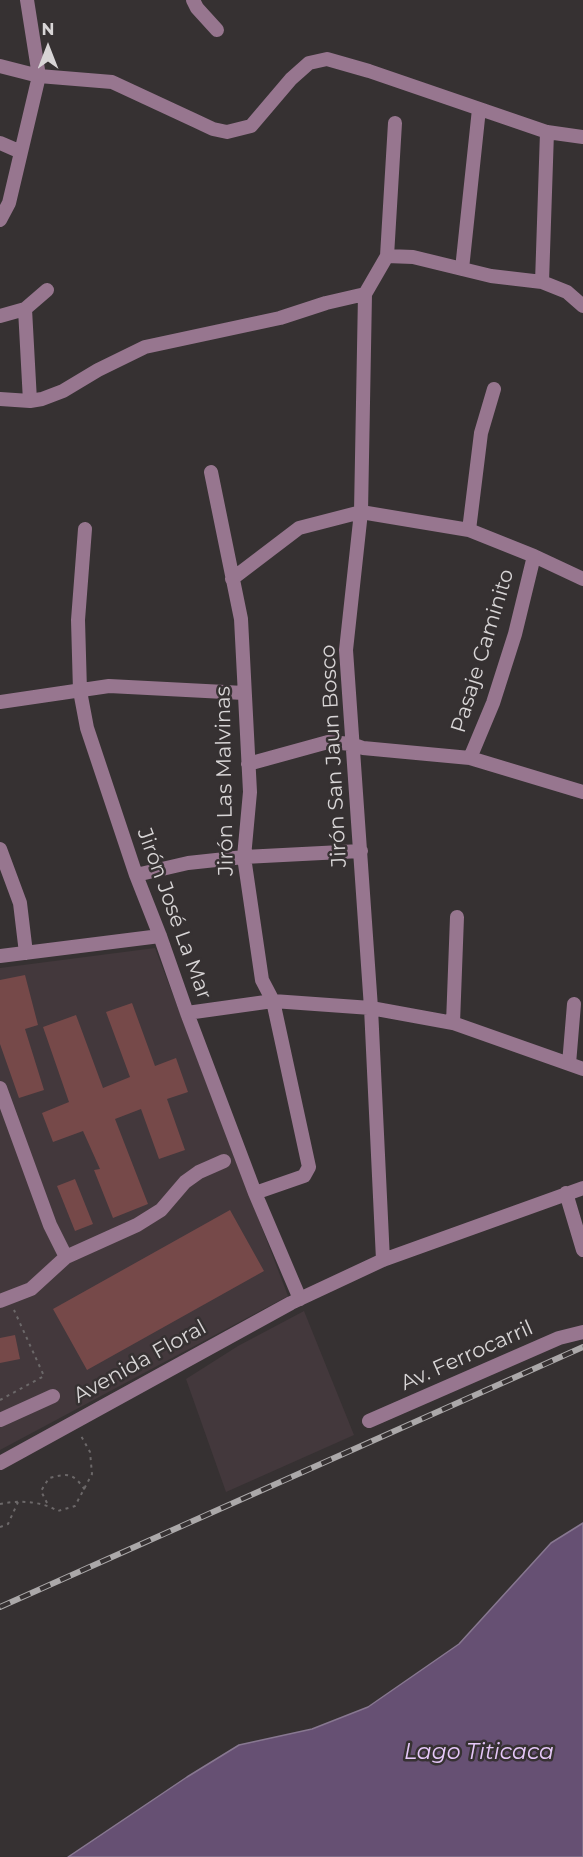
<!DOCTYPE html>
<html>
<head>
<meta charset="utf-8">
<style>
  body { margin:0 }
  #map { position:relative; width:583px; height:1857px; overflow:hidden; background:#363132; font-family:Montserrat,sans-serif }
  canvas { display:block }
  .north { position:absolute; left:18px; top:18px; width:60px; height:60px; -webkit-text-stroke:4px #363132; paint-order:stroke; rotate:0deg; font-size:16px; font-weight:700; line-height:24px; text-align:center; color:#d8d5d6 }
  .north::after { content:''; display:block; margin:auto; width:21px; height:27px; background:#d8d5d6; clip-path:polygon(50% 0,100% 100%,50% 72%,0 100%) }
</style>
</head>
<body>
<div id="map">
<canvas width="583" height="1857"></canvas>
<div class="north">N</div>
</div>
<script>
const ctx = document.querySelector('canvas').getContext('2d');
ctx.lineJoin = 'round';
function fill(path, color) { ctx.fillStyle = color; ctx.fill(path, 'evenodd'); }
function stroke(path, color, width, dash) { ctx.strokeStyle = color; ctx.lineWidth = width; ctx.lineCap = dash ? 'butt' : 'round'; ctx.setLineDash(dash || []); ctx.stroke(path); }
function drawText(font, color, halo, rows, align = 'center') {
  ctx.font = font + ' Montserrat,sans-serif'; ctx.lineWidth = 5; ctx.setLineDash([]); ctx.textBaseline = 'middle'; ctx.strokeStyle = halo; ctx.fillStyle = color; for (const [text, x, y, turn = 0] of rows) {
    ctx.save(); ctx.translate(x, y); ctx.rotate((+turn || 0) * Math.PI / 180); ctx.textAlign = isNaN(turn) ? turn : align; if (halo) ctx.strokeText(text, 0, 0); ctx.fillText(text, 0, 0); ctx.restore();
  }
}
const built = new Path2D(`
  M155,948L288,1296L0,1450V968Z
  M304,1311L354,1435L226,1492L186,1379L238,1346Z`);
const water = new Path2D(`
  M583,1523V1857H68L187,1777L239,1745L312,1729L368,1707L459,1644L551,1543Z`);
const building = new Path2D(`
  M25,975L38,1025L25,1029L44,1090L19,1098L0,1044V980Z
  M132,1003L155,1066L176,1058L188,1092L167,1099L185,1150L159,1159L141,1109L115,1119L148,1204L113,1218L94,1170L100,1169L83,1131L53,1142L42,1113L69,1102L43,1027L76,1015L103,1088L130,1077L106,1012Z
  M75,1179L93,1224L75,1231L57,1186Z
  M230,1210L264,1271L87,1370L53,1309Z
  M15,1335L20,1359L0,1363V1338Z`);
const path = new Path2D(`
  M0,1400L44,1376L14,1310
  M47,1503L41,1491L49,1478C69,1473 73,1473 85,1490
  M0,1504C19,1500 41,1501 58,1511L75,1506L92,1474L90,1452L80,1434
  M0,1527L8,1524L18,1502`);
const minor = new Path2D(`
  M193,0L197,8L217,30
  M0,66L39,76L112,82L196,121L213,129L227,132L251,126L291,79L309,63L327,59L369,71L547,132L583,137
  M0,143L21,152
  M0,220L9,203L39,76L27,0
  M387,256L413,257L491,276L542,282L567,292L583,306
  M462,269L479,109
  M542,282L547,132
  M25,309L30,401
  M0,316L25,309L47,290
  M0,399L30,401L42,399L63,391L98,370L145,347L280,318L326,303L365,294
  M211,472L241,619L250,792L244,857L262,980L273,1001L309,1167L304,1176L255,1193
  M85,529L78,620L80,691L87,728L136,875L160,936L187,1013L255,1193L300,1299
  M469,530L481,433L494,389
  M232,579L299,528L361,512L469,530L534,556L583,579
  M0,702L109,686L244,693
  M470,758L493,703L515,634L534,556
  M248,764L328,742L352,744L363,748L470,758L583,792
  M0,849L20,903L26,953
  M136,875L188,863L244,857L361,851
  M0,956L160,936
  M187,1013L273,1001L371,1008L453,1023L583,1069
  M453,1023L457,917
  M569,1064L574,1004
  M0,1088L50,1225L66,1257
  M566,1193L583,1250
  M383,1260L371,1008L346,650L361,512L365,294L387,256L395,123
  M0,1301L31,1289L66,1257L137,1225L161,1210L185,1182L199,1172L224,1161
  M0,1420L53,1396
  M369,1421L559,1338L583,1332
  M0,1463L291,1303L383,1260L583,1188`);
const rail = new Path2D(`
  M0,1607L583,1347`);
const streetNames = [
  ["Pasaje Caminito",483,651,-73],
  ["Jirón San Jaun Bosco",334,756,-93],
  ["Jirón Las Malvinas",225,781,-91],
  ["Jirón José La Mar",174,914,70],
  ["Av. Ferrocarril",467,1356,-24],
  ["Avenida Floral",140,1362,-29]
];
const waterNames = [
  ["Lago Titicaca",479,1753]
];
fill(built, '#43383c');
fill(water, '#665073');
stroke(water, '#887891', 1.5);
fill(building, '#764949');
stroke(path, '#6c6869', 2, [3, 4.5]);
stroke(minor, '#97768f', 14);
stroke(rail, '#aba8a9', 6);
stroke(rail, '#363132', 4, [11]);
drawText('21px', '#d8d5d6', '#363132', streetNames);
drawText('italic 22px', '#e6c8f9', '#363132', waterNames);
</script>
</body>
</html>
